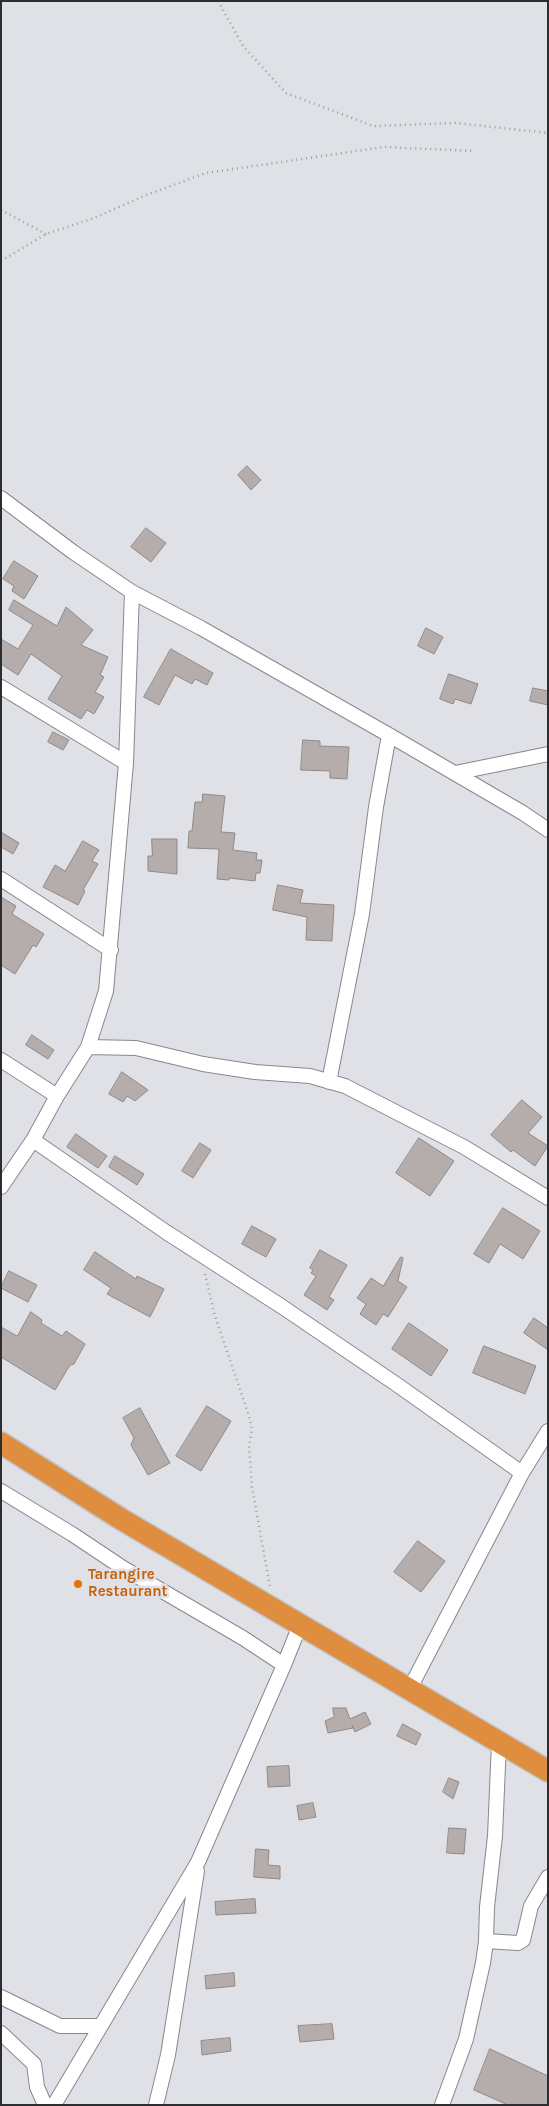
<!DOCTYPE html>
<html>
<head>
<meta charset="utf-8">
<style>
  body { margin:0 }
  #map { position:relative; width:549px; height:2106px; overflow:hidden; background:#dfe1e7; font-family:Karla,sans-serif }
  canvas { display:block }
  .frame { position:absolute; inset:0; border:2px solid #2c2d2f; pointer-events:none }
</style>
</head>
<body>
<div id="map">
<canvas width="549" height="2106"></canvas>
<div class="frame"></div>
</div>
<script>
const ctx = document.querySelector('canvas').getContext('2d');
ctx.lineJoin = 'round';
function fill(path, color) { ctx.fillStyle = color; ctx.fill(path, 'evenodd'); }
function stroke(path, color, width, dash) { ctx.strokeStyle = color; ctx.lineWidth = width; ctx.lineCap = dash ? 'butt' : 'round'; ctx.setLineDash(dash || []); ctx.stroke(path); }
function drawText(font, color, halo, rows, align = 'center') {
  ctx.font = font + ' Karla,sans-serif'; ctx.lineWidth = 5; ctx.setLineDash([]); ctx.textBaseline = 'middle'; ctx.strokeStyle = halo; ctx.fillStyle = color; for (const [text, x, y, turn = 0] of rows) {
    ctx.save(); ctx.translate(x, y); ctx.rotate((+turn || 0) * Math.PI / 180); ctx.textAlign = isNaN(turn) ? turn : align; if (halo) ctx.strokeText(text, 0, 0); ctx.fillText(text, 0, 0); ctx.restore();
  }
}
const building = new Path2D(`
  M247,466L261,480L251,490L238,475Z
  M146,528L166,543L151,562L131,547Z
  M14,561L38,576L24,599L12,591L14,586L3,579Z
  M14,600L57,626L66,607L93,630L81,645L108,657L100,675L104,677L95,692L104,697L94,714L87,710L81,719L48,699L62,676L31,654L18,675L1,664V639L18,649L33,625L9,610Z
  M426,628L443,637L434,654L418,646Z
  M171,649L213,673L207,685L195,679L192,684L175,675L159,705L144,697Z
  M449,674L478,684L471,704L455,699L453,704L440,699Z
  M533,688L548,691V705L530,701Z
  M53,732L69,740L63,750L48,742Z
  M303,740L320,741V746L349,747L347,779L330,778V771L301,770Z
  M203,794L225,796L221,832L235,833L233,850L257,853L256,860H262L260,873H256L255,881L229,878V880L217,879L219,849L188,848L189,831H192L195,802H202Z
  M1,832L19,843L13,854L1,847Z
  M152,839H177V874L148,871V856H152Z
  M83,841L99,850L92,861L98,864L83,890L85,891L78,905L43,887L55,865L65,871Z
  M278,885L303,890L300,903L334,905L332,941L306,940L307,917L273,910Z
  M1,897L16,906L12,914L44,934L36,947L33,945L30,950L15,974L1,965Z
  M32,1035L54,1050L48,1059L26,1045Z
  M122,1072L148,1090L135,1101L127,1096L123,1102L109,1094Z
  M522,1100L542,1117L528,1133L548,1146L535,1166L513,1150L511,1152L491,1135Z
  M76,1134L107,1156L98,1168L67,1147Z
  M419,1138L454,1161L430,1196L396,1173Z
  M200,1143L211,1150L193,1178L182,1171Z
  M115,1156L144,1174L137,1185L109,1167Z
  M503,1208L540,1231L523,1259L500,1244L489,1263L474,1254Z
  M252,1226L276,1239L266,1257L242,1244Z
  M320,1250L347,1265L329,1297L334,1300L327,1310L304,1295L316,1276L311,1273L313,1270L310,1268Z
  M95,1252L136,1279L137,1276L164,1289L150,1317L107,1294L111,1288L84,1270Z
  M401,1257L403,1258L398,1281L407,1287L388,1317L383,1314L376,1325L360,1314L366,1304L357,1298L371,1278L383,1286Z
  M9,1271L37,1285L28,1302L1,1288Z
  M31,1312L42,1320L41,1323L62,1336L66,1331L85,1344L74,1364L70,1365L55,1390L1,1357V1327L17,1336Z
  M534,1318L548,1328V1350L524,1333Z
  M409,1323L448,1350L431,1376L392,1349Z
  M484,1346L536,1366L525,1394L473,1373Z
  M207,1406L231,1421L201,1471L176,1456Z
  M140,1408L170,1463L148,1475L131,1445L134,1438L123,1418Z
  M418,1541L445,1561L421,1592L394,1572Z
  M333,1708H346L350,1719L365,1712L371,1724L355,1732L352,1725L353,1728L328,1733L325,1721L334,1717Z
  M403,1724L421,1734L416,1745L397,1736Z
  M289,1766L290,1786L268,1787L267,1767Z
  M449,1778L459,1782L453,1799L443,1792Z
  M313,1803L316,1817L299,1820L297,1806Z
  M449,1828L466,1829L464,1854L447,1853Z
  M256,1849L269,1850L268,1865L280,1866V1879L254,1877Z
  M255,1899L256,1913L216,1915L215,1902Z
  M234,1973L235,1986L206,1989L205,1976Z
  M332,2024L334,2039L300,2042L298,2026Z
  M230,2038L231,2051L202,2055L201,2041Z
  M490,2049L548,2076V2105H508L474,2090Z`);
const path = new Path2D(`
  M218,1L243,46L286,93L373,126L456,123L548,133
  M1,210L46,234
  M1,261L46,234L94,218L146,195L206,173L384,147L475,151
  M205,1274L214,1313L249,1416L252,1429L249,1447L252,1487L270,1587`);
const minor = new Path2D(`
  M1,498L73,552L132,592L201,628L389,735L523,813L548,830
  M1,687L126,763
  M455,773L548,754
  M1,879L111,950
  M88,1047L136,1048L203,1064L255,1072L310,1076L345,1086L464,1147L548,1198
  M1,1060L57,1096
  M329,1082L362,914L376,807L389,735
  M33,1140L166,1232L281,1306L396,1384L522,1473
  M1,1187L33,1140L57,1096L88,1047L106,991L126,763L132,592
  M1,1491L72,1534L123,1568L243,1638L284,1665
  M409,1690L522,1473L548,1431
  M486,1941L518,1943L523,1940L531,1906L548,1877
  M1,1997L60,2026H100
  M1,2033L34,2064L37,2087L45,2105
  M54,2105L198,1862L284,1665L300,1625
  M156,2105L168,2055L197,1871
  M442,2105L466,2039L483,1963L486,1941L487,1907L495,1836L499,1742`);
const highway = new Path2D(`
  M1,1443L121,1519L548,1771`);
const markers = [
  [78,1584,5,"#e8710a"]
];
const foodNames = [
  ["Tarangire",88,1575],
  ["Restaurant",88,1592]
];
fill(building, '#b4adab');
stroke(building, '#908987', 1);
stroke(minor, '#87888e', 16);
stroke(highway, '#c0c0c1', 24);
stroke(path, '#9a9ca0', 2.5, [1, 4]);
stroke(minor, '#fff', 14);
stroke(highway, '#df8d3e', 21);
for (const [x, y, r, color] of markers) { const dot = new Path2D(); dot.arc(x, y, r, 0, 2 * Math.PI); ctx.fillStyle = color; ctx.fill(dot); stroke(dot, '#dfe1e7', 2); }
drawText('bold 15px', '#c56008', '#dfe1e7', foodNames, 'left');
</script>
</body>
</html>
